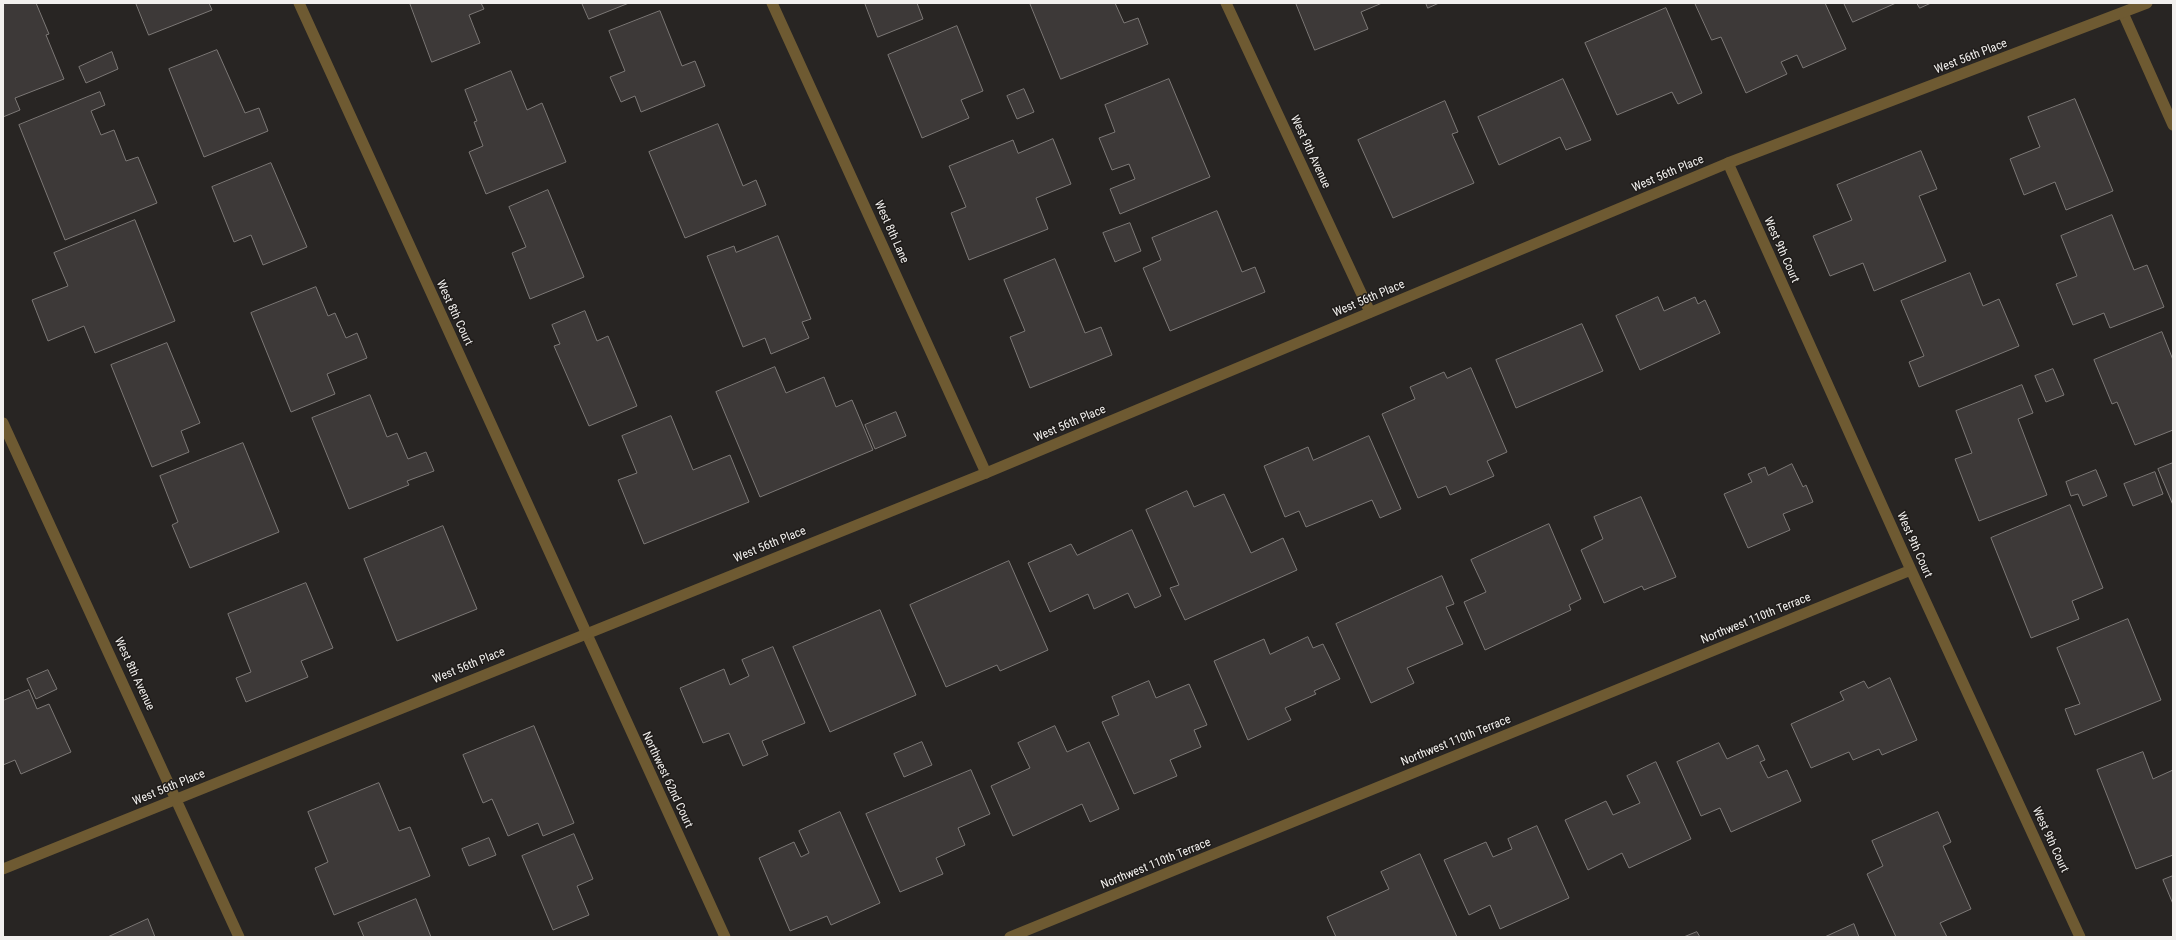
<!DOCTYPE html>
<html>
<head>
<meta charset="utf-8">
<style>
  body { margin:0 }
  #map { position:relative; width:2176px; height:940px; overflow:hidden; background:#282523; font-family:"Roboto Condensed",sans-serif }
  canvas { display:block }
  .frame { position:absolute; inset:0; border:4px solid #f2f0ee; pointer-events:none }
</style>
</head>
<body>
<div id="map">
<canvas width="2176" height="940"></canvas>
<div class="frame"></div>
</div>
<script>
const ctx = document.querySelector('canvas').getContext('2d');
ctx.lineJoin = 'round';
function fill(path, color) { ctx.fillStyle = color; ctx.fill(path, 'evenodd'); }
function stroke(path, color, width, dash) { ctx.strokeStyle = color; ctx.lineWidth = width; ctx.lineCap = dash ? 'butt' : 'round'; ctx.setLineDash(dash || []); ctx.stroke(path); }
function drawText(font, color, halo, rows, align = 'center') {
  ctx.font = font + ' "Roboto Condensed",sans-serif'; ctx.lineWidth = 3; ctx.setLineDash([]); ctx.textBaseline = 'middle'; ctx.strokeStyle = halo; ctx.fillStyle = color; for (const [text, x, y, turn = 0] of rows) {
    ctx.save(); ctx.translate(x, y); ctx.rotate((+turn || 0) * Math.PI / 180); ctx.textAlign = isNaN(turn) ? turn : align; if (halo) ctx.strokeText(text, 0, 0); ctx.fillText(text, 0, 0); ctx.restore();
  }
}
const building = new Path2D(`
  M4,3H36L49,34L46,35L64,79L15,98L20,110L3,117Z
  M136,3H209L212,10L149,35Z
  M410,3H481L484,9L469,15L480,43L432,62Z
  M582,3H629L589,19Z
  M865,3H917L923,19L878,37Z
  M1030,3H1115L1124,23L1138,18L1148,44L1061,79Z
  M1296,3H1382L1361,12L1368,29L1315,50Z
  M1426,3H1439L1428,8Z
  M1695,3H1825L1846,49L1803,68L1797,55L1781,62L1787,74L1746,93L1721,37L1712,40Z
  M1844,3H1896L1853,22Z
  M1917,3H1931L1920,8Z
  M1666,8L1702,93L1678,104L1672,92L1617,115L1585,43Z
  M660,11L682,66L695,61L705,86L641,112L635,96L621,102L610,77L625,71L609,31Z
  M957,26L983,91L961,100L969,118L922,138L888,55Z
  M217,50L245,113L259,108L268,131L204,157L169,69Z
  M112,52L118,69L86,83L79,67Z
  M511,71L527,110L542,103L566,162L486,194L469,152L483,146L474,122L477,121L465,90Z
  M1169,79L1210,177L1120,214L1110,189L1135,179L1129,164L1112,170L1099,138L1115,132L1105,105Z
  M1563,79L1591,140L1566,150L1560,137L1499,165L1478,117Z
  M1024,89L1034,112L1017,119L1007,96Z
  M100,92L105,105L91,111L101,135L114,130L126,161L138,157L157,203L65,240L19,125Z
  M2075,99L2113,191L2066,210L2055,182L2024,195L2010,159L2040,147L2028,117Z
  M1445,101L1458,132L1452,134L1474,183L1393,218L1358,140Z
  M718,124L743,186L756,180L766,205L685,238L649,152Z
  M1053,139L1071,184L1036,198L1048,229L969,260L951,213L966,207L949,166L1013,140L1018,153Z
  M1921,151L1937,189L1919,196L1946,261L1874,291L1863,263L1830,276L1813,236L1852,220L1837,185Z
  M271,163L307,247L263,265L251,235L234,242L212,187Z
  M548,190L584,277L530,299L512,253L526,247L509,207Z
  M1217,211L1242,272L1255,267L1265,292L1170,331L1143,268L1161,260L1152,238Z
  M2112,215L2134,270L2147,265L2164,307L2110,328L2104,313L2073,325L2056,284L2077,276L2061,236Z
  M135,220L175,321L95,353L84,326L48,341L32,300L68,286L54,253Z
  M1130,223L1141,251L1115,262L1103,233Z
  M778,236L811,319L802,322L809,338L771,354L765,338L743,347L707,256L734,246L736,252Z
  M1055,259L1085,333L1101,327L1112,355L1030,388L1010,337L1025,331L1004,280Z
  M1970,273L1983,306L1999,299L2019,346L1919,387L1909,362L1924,356L1901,301Z
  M316,287L328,316L335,313L346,338L357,333L367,358L327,374L335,394L291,412L251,313Z
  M1658,297L1664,311L1695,297L1698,304L1705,300L1720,333L1640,370L1616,316Z
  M585,311L597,341L608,336L637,406L589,426L554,346L560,344L552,325Z
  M1582,324L1603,371L1516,408L1496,360Z
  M2162,332L2173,360V430L2135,445L2117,402L2112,404L2094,360Z
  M167,343L200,423L181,431L189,452L152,467L111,365Z
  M775,367L786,393L824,377L836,407L852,400L873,450L760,497L716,392Z
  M1471,368L1507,452L1487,461L1494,476L1450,495L1446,486L1418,498L1382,414L1415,399L1410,387L1444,372L1447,378Z
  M2053,369L2064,395L2046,402L2035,376Z
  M2022,385L2033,413L2018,419L2047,495L1979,521L1955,459L1972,453L1956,411Z
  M370,395L387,437L397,433L408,459L426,452L434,471L407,481L409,485L349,509L312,418Z
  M896,412L906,436L875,449L865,425Z
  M671,416L693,470L730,455L749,502L644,544L618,480L637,473L622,436Z
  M1369,436L1401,509L1380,518L1372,500L1306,527L1299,511L1285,517L1264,466L1308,447L1313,460Z
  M243,443L279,532L190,568L172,525L178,522L160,476Z
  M2173,463V505L2158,469Z
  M1792,464L1803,487L1806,485L1813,502L1783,514L1790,530L1748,548L1724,494L1752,482L1748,474L1765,467L1768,475Z
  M2096,470L2107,496L2083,506L2078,494L2071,496L2066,482Z
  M2155,472L2163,494L2133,506L2124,484Z
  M1187,491L1194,507L1224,494L1251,553L1283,538L1297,570L1185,620L1170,588L1179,585L1146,510Z
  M1641,497L1676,577L1644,590L1642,586L1604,603L1581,550L1603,539L1594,517Z
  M2070,505L2103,588L2072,601L2079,619L2031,638L1991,538Z
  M1549,524L1581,599L1569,605L1571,610L1485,650L1464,602L1486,592L1471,560Z
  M443,526L477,609L397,641L364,559Z
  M1132,530L1161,596L1135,608L1128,593L1094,609L1088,594L1050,612L1028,563L1071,544L1077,555Z
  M1009,561L1048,650L1000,671L997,665L946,687L910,605Z
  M1442,576L1454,604L1446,607L1463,644L1407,668L1414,683L1371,703L1336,624Z
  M306,583L333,648L301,661L308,677L246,702L236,678L251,672L228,614Z
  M880,610L916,695L830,732L793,647Z
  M2128,619L2161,700L2075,735L2065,709L2080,704L2057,648Z
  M1308,637L1313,648L1323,644L1340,679L1314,691L1316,694L1285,708L1291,720L1248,740L1214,661L1264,639L1270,654Z
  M773,647L805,723L762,741L768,755L743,766L729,733L703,743L680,688L724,669L730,685L749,676L742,660Z
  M48,670L57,689L36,699L27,679Z
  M1890,678L1917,740L1882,755L1879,749L1853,760L1849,752L1811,768L1791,724L1844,700L1840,692L1853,686L1864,681L1868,688Z
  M1149,681L1156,698L1189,684L1207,725L1194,730L1201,747L1170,760L1177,776L1134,794L1102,722L1119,715L1112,697Z
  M29,690L37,709L49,704L71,752L21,774L15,760L3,765V701Z
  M534,726L574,823L543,836L538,823L508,836L492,799L483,803L463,755Z
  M1055,726L1067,752L1089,742L1119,809L1090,822L1082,804L1013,836L991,786L1030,768L1018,743Z
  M922,742L932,765L904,777L894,754Z
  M1719,743L1727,759L1758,745L1765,760L1760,762L1768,778L1787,770L1801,801L1731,832L1720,808L1701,816L1677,762Z
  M2143,752L2153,779L2173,770V855L2136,869L2097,770Z
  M1656,762L1691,839L1629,868L1622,853L1588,870L1565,820L1606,801L1613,815L1640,803L1627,776Z
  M971,770L990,814L958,828L965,845L936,858L943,874L900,892L866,814Z
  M379,783L399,831L410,827L430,876L334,915L315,868L328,862L308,812Z
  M840,812L880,903L831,925L827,916L790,931L759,858L794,842L801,857L809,853L799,831Z
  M1938,812L1951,842L1943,846L1971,909L1940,923L1947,937H1896L1867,874L1883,866L1872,841Z
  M1537,826L1569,898L1500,929L1490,905L1469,915L1444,860L1486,842L1493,857L1512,849L1508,839Z
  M574,834L593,879L577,886L589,915L553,930L522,856Z
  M489,838L496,855L469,866L462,849Z
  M1420,854L1457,937H1336L1327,917L1389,889L1381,872Z
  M2173,876V904L2163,880Z
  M416,899L431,937H364L358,923Z
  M148,919L155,937H108Z
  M1854,924L1859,937H1825Z
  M1697,932L1700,937H1684Z`);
const minor = new Path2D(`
  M299,3L725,937
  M772,3L986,473
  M1226,3L1370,312
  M2123,13L2173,125
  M1728,163L1911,570L2080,937
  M1010,937L1911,570`);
const tertiary = new Path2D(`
  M3,423L239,937
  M3,869L986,473L1728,163L2147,3`);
const streetNames = [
  ["West 56th Place",1971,57,-21],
  ["West 9th Avenue",1310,152,65],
  ["West 56th Place",1668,174,-23],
  ["West 8th Lane",891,232,66],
  ["West 9th Court",1781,250,66],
  ["West 56th Place",1369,299,-23],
  ["West 8th Court",454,313,65],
  ["West 56th Place",1070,424,-23],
  ["West 56th Place",770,545,-22],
  ["West 9th Court",1914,545,66],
  ["Northwest 110th Terrace",1756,619,-22],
  ["West 56th Place",469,666,-22],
  ["West 8th Avenue",134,674,65],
  ["Northwest 110th Terrace",1456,741,-22],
  ["Northwest 62nd Court",667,780,65],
  ["West 56th Place",169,788,-22],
  ["West 9th Court",2050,840,65],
  ["Northwest 110th Terrace",1156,864,-22]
];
fill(building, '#3d3938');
stroke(building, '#7c7876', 1);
stroke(minor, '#6e5a32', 11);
stroke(tertiary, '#6e5a32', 11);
drawText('12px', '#f2f0ee', '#1f1c1a', streetNames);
</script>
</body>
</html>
